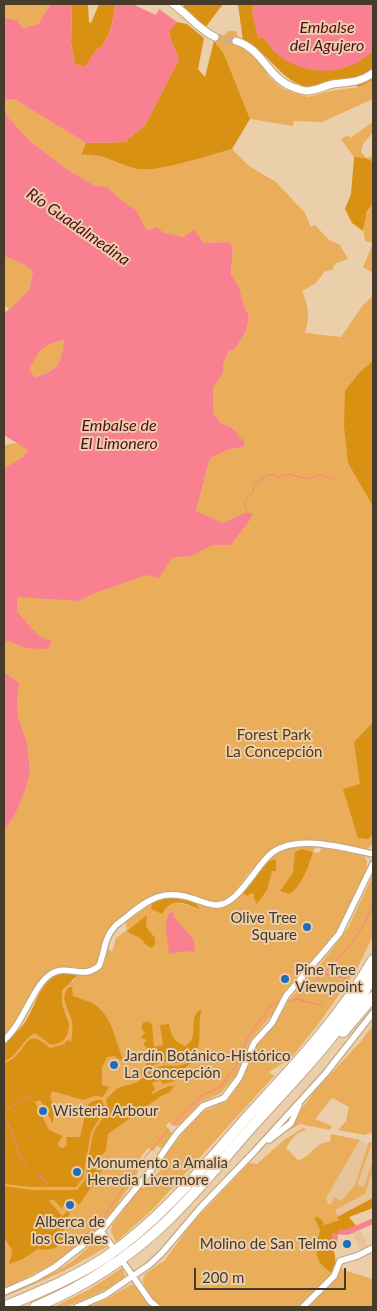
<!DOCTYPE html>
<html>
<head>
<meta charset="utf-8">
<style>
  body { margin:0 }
  #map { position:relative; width:377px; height:1311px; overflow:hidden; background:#ebceaa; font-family:Lato,sans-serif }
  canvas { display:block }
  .frame { position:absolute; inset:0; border:5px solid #463a2b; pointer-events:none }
  .scale { position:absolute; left:194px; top:1268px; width:152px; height:22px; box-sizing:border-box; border:2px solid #463a2b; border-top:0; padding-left:6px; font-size:15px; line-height:18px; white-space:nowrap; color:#463a2b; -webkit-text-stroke:4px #ebceaa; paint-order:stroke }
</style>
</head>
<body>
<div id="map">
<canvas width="377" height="1311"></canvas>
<div class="frame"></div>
<div class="scale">200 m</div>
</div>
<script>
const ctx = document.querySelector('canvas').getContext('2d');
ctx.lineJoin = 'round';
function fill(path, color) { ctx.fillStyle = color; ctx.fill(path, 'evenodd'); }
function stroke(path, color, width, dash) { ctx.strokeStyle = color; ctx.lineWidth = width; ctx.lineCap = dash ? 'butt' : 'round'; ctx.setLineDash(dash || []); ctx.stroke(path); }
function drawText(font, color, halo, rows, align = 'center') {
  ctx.font = font + ' Lato,sans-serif'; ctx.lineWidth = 4; ctx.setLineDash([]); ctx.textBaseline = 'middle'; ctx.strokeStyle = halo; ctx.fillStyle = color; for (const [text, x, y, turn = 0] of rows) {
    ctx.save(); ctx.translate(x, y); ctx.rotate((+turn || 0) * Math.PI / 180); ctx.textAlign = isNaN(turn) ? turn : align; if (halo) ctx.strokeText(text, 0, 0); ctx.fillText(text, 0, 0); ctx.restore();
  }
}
const built = new Path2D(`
  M373,1140V1208L324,1225L326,1198L360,1141L369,1144Z
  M359,1228L369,1248L361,1252L352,1232Z`);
const green = new Path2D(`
  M4,4H51L38,24L23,28L17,20L4,18Z
  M228,31H236L238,38H235L245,50L260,61L269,77L283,89L307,97L330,91L359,87L373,80V99L322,122L294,121L293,126L250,119L224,54L214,41L216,34L223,36Z
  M14,99L86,143L81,155C105,153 116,165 137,169C158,173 210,155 232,149L249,166L276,182L305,213L311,227L315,225L328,239L340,245L348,259L336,263L333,267L334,269L324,272L316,283L302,291C309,309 310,314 305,333L341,337L363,305L373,296V844L365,850C305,838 286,826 244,879C238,887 230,899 219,902C214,903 206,900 201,898C169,888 163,887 135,908C125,915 113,923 106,933C99,943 104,959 92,967C75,977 61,956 40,979L10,1030L4,1035V831L15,815L26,788L30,772L27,743L18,716L17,700L19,683L4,672V642L9,641L24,648L52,642C33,636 31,624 17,612V596L79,601L93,594L146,574L172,558L192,556L213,545H231L251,519L253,513H244L223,523L196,511L210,458L230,449L243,447L234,429L221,423L213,413V388L223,373L224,361L229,351L235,349L247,329L249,315L245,309L239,287L231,275L233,246L228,242L204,243L183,237L147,231L135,210L68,170L30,141L7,116L4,100Z
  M373,122V132L363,144L361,152L366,158L373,156V162L366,158L354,157L341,139L348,135L350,138Z
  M373,203V273L363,267L373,243L365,241C362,227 365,215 373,203Z
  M4,256L23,264L33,271L29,290L9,310L4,304Z
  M64,340C61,365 60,369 35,377L29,370L36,356L48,344Z
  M18,443L28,450L23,457L4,468V445Z
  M303,844L316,846L313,852L319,853L322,847L363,855C366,858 367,861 367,866C366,881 345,919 336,932L285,991L276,1010L250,1041L237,1074L221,1093L201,1102L179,1125L175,1126L169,1122L166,1126L172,1133L162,1148L157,1146L153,1151L148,1148L139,1159C140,1175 132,1183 123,1196C113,1211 103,1226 90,1238C64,1260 34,1274 4,1288V1050L15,1047L48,992L73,981L78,975C99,976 104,965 107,947L112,952L116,938L127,930L126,922L152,903L151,909C170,899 179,902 198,909L196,903C245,920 246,876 277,853C285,847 294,846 303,844Z
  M373,875V936L357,969L319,1023L291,1058L269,1072L274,1076L154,1208L116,1242L111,1232L112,1225L140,1188H144L165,1165L166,1161L163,1159L182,1134L202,1112L227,1101L237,1088L257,1045L273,1028L289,1000L323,961L348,928Z
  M373,1025V1132L364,1135L338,1130L346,1121L349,1107L332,1098L315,1119L330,1125L332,1127L330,1130L300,1124L280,1135L269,1145L279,1134L296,1121L301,1110L315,1091L362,1040Z
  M303,1128L307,1130C295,1132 292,1139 286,1148L298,1160C311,1158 315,1141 330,1142L331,1134L360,1140L326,1198L328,1204H331L335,1197L341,1201L355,1185L369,1142L372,1143L357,1185L364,1187L373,1160V1169L365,1194L335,1210L339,1220L324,1225L317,1216L315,1220L320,1230L317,1243L324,1268L332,1273L330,1276L305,1302L297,1307H161L152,1299L144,1287L143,1280L145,1274L165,1260L192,1223L249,1163L257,1164L284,1140Z
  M96,1241L103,1242L107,1247L64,1271L4,1297V1294L57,1271L74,1260Z
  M340,1264L343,1270L373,1279V1307H306L334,1280Z
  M122,1268L125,1276L114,1285L96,1294L65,1307H54L90,1289Z
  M132,1284L137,1287L152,1307H86L103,1301Z`);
const forest = new Path2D(`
  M72,4H88L89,22L91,23L99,4H115C115,16 110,36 102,46C101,47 97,49 96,51C92,55 89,62 85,67L75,64L71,44Z
  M185,4H223L205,28L183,7Z
  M238,4H254L252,13L264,38L275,52L368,55L373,50V80L359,87C348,81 337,77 325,82C318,84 311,88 303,86C286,80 278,68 266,57C259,50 251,46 243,41Z
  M177,22L187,24L204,38L198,69L205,77L214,41L224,54L250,119L232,149C210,155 157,173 137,169C115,164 105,153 81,155L86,143L125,142L145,125L179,59L171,41L169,31Z
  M354,157L366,158L373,162V203L367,212L363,231L352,223L345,209L351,194Z
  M373,361V506L348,463L344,426L345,391L360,372Z
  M373,722V834L368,839L358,838L343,789L360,784L354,742Z
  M302,849L313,852C308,867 303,884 290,894L280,891L293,873L295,852Z
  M276,859V871H272L267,890L257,904L254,898V894L251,893L247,896L243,893L265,863Z
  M169,896L196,903L199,909C183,903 172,896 162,914L151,909L152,903Z
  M147,915L146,927L155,938V944L152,948C146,946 146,944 142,940C138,935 132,936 127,931Z
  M64,972L78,975L62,990V1005L69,1024L68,1033L64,1040L57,1044L51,1045L35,1033C21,1040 19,1056 4,1061V1042C13,1036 23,1027 28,1017C39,998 41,978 64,972Z
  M69,987H72L73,996C79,998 86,1000 92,1003C113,1014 115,1043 125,1063L114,1056L107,1057L102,1068V1085L109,1087L103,1097L94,1096L84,1100L52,1091L50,1097L54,1106L53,1124L40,1100L35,1102L49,1130L63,1136L58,1143L59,1147L63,1148L67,1145L66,1137H80L88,1104L96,1100H102L105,1109L91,1132L83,1178L76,1187H31L4,1184V1063C30,1055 22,1023 50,1048L64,1044L68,1040L71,1042C72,1037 73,1028 72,1022C70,1010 58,998 69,987Z
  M202,1009C196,1024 204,1041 194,1055C186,1067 173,1061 162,1062C153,1064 148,1069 142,1075L140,1072L144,1069L151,1050L143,1045L146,1040L141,1037L145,1033L141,1028L143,1023L147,1021L152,1024L154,1047L163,1045L160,1025L169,1024C171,1035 174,1042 185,1046C201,1038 186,1016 202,1009Z
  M195,1059L185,1068L174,1081L163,1084L160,1080L152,1083L155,1090L151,1092L152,1094L169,1086H174L170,1092L161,1096L108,1134L106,1150L101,1156V1172L79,1205L72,1198L61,1208L53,1199L49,1201L62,1216L68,1211L70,1213C64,1221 62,1232 64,1242C56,1249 49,1251 38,1249L21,1260L9,1264C17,1243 6,1249 4,1234C2,1219 4,1201 4,1186L31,1190H77L85,1180L93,1133L108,1109L106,1099L118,1088L138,1082L152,1069L163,1066V1065C176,1067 184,1066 195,1059Z
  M373,1198V1208L349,1217L357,1227C346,1231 338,1231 331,1242C335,1254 338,1261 332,1273C313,1262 315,1249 320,1230L315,1220L316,1216L322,1220L324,1225L339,1220L337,1217Z`);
const water = new Path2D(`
  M51,4H72L71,44L75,64L85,67C89,62 91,55 96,51C97,50 101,47 102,46C110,36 115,16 115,4H132L156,15L159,9L177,22L169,31L171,41L179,59L145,125L125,142L86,143L14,99L4,100V18L17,20L23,28L38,24Z
  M254,4H373V50C352,74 313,77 285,60C276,54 270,46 264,38H258L252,13Z
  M4,104L7,116L30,141L68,170L95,186L107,187L122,201L136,210L147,231L156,227L164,233L183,237L194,230L204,243L228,242L233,246L231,275L239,287L245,309L249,315L247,329L235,349L229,351L224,361L223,373L213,388V413L221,423L234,429L239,437L245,442L243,447L230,449L210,458L196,511L223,523L244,513H253L251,519L231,545H213L192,556L172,558L159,578L146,575L93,594L79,601L17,597V612C30,623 34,637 52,641L48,649L24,648L9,641L4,642V468L23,457L28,450L4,435V312L9,310L29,290L33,271L23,264L4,256ZM64,340C61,364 59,370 35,377L29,370C38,352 43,344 64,340Z
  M4,672L19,683L17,700L18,716L27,743L30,772L26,788L15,815L4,831Z
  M170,912L174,913L175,918L194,940L195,953L187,951L169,954C169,942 162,922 170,912Z`);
const stream = new Path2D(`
  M247,512L244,502L253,493L254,484L263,479L265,476L273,474L277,477L289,474L307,479L321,475L334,479
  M323,974L347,978
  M297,999L323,1006
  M285,1002L297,999C325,972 361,942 373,903
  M172,1125L201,1096L220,1087L236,1066L247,1039L271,1005L279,1003
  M26,1165L18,1153L16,1143L4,1115C11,1104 21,1100 33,1095
  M37,1173L45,1181L48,1187
  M84,1236L103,1218L144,1158L169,1129`);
const canal = new Path2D(`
  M341,1232H348L373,1221
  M335,1244V1236`);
const tertiaryTunnel = new Path2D(`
  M215,37L236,41`);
const minor = new Path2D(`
  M4,1040C24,1023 33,985 51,974C63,966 73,973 85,972C90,972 95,969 99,966C106,949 103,939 116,925C143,905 157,886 194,899C204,902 212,907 223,904C236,899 245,885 253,875C259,867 265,858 273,852C298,834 345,848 373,854
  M269,1140L291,1123L299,1105
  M101,1231L111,1245
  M125,1265L150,1301L157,1307
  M4,1292L34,1279L55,1267L101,1231L151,1170L177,1133L203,1106L224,1098L239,1078L254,1043L272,1023L286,996L339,934L373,864
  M77,1307L105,1295L149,1265L161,1254L201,1207L254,1152L325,1074L373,1013
  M303,1307L334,1276L340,1261L357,1256L373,1248`);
const tertiary = new Path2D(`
  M173,4C188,14 199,30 215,37
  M236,41C265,50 266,78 295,88C299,89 303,91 306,91C315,91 324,86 333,84C349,82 359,83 373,73`);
const motorway = new Path2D(`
  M343,1032L373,997
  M4,1307C39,1292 74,1278 106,1257C162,1219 204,1166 248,1116C293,1067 340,1018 373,960
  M35,1307C83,1287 127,1259 165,1223C199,1191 228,1153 259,1119C300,1074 343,1030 373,977`);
const markers = [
  [307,927,5,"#1f6ebd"],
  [285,979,5,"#1f6ebd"],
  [114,1065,5,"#1f6ebd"],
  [43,1111,5,"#1f6ebd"],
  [77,1172,5,"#1f6ebd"],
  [70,1205,5,"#1f6ebd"],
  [347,1244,5,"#1f6ebd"]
];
const parkNames = [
  ["Forest Park",274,735],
  ["La Concepción",274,752]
];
const poiNames = [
  ["Olive Tree",297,918,"right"],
  ["Square",297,935,"right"],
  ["Pine Tree",295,970],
  ["Viewpoint",295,987],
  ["Jardín Botánico-Histórico",124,1056],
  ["La Concepción",124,1073],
  ["Wisteria Arbour",53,1111],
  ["Monumento a Amalia",87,1163],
  ["Heredia Livermore",87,1180],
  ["Alberca de",70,1222,"center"],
  ["los Claveles",70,1239,"center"],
  ["Molino de San Telmo",337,1244,"right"]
];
const waterNames = [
  ["Embalse",327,28],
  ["del Agujero",327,46],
  ["Río Guadalmedina",78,227,35],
  ["Embalse de",119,426],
  ["El Limonero",119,444]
];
fill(built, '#e6c399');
fill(green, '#eaad5a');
fill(forest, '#d99113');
fill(water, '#f98091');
stroke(stream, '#f98091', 1);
stroke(canal, '#f98091', 5.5);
stroke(tertiaryTunnel, '#cab091', 7, [7, 3.5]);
stroke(minor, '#c3a784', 8);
stroke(tertiary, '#c3a784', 9);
stroke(motorway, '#c3a784', 12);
stroke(minor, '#fff', 5.5);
stroke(tertiary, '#fff', 7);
stroke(motorway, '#fff', 10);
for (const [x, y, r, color] of markers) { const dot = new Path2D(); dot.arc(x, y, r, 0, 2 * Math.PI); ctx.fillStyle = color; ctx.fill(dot); stroke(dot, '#ebceaa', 2); }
drawText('15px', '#57390c', '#ebceaa', parkNames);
drawText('15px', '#463a2b', '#ebceaa', poiNames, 'left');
drawText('italic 16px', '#55091d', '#ebceaa', waterNames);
</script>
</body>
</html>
